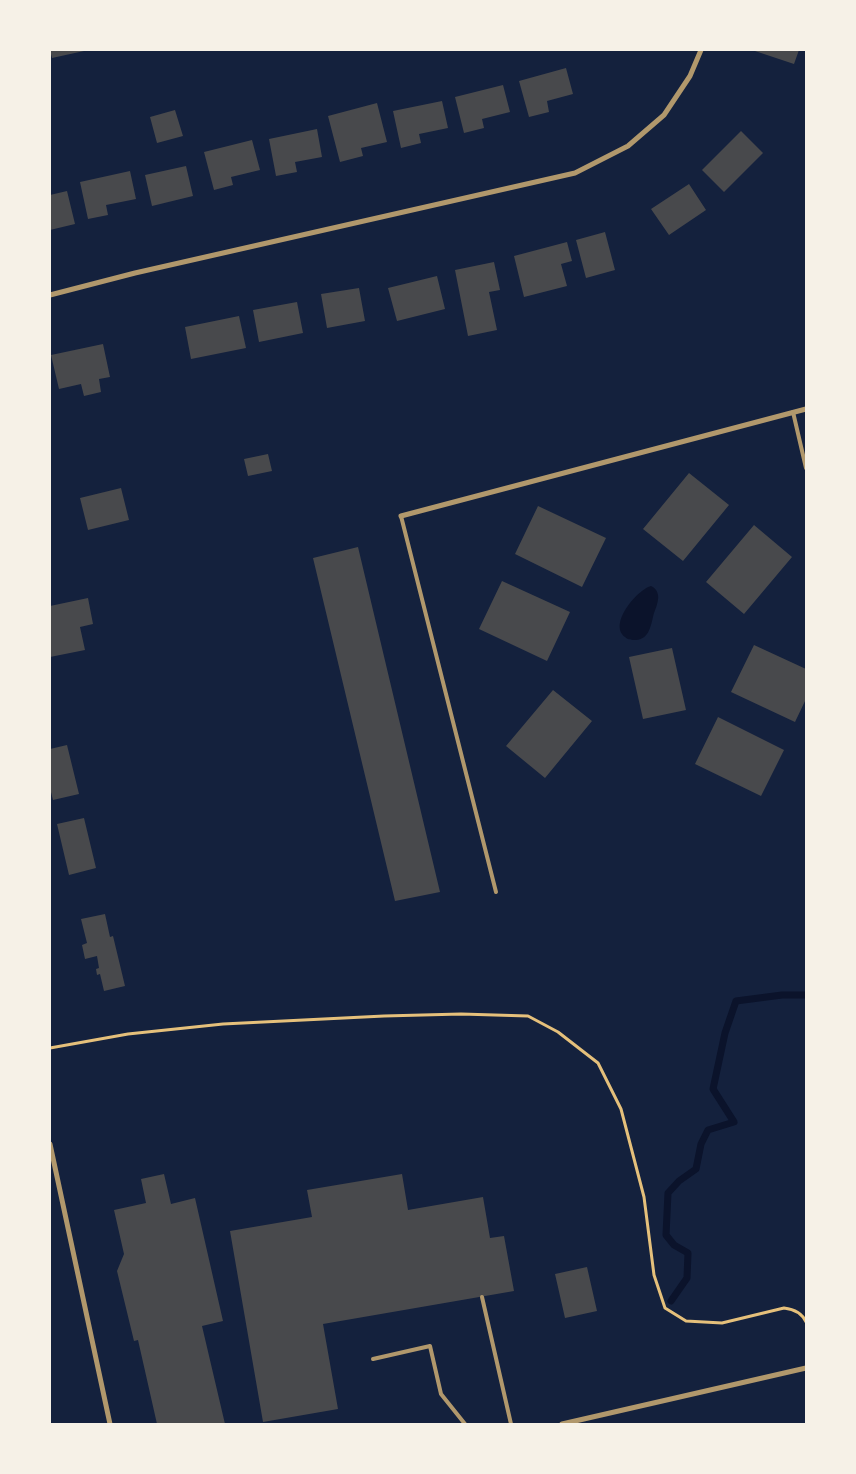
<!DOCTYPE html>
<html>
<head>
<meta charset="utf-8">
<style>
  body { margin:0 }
  #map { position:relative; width:856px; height:1474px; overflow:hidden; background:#14213d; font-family:Mulish,sans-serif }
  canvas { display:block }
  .frame { position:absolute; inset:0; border:51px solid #f6f1e7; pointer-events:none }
</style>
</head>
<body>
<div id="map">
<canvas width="856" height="1474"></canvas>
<div class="frame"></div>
</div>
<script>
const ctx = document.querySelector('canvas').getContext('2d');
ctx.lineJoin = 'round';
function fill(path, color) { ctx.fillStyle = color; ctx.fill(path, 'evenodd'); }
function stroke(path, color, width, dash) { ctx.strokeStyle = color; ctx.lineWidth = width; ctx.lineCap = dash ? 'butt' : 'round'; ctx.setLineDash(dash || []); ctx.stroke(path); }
const water = new Path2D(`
  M651,586C655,588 657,590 658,595C659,600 656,608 654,613C651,624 650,639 636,640C632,640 628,640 625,637C608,624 637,590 651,586Z`);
const stream = new Path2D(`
  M671,1301L687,1278L688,1253L674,1245L666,1235L668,1193L679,1181L696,1169L701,1144L708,1130L734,1122L713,1089L725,1033L736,1001L782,995H806`);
const building = new Path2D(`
  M50,50H84V51L52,58Z
  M752,50H799L794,64Z
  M566,68L573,94L547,101L549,112L529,117L519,81Z
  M503,85L510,112L482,119L484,128L464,133L455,97Z
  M442,101L448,128L419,134L421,143L401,148L393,111Z
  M377,103L387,142L361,148L363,156L340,162L328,116Z
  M175,110L183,136L157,143L150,117Z
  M317,129L322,157L295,162L297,172L276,176L269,139Z
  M741,131L763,153L724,192L702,170Z
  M252,140L260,170L231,177L233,185L214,190L204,152Z
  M186,166L193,196L152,206L145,175Z
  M130,171L136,199L106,205L108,215L88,219L80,182Z
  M689,184L706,210L669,235L651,209Z
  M67,191L75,224L50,230V195Z
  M605,232L615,270L586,278L576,240Z
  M567,242L572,261L561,264L567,286L524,297L514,256Z
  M494,262L500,290L489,292L497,330L468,336L455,270Z
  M437,276L445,309L397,321L388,288Z
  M359,288L365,321L327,328L321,294Z
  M297,302L303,333L259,342L253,310Z
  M239,316L246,348L191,359L185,327Z
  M103,344L110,377L99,379L101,392L84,396L81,384L59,389L51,355Z
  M268,454L272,471L248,476L244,459Z
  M689,473L729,505L683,561L643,529Z
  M121,488L129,520L88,530L80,498Z
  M538,506L606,538L582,587L515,554Z
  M754,525L792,557L744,614L706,582Z
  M358,547L440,892L395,901L313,558Z
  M502,581L570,612L547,661L479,629Z
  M88,598L93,624L80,627L85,650L50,657V606Z
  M754,645L806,669V699L795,722L731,692Z
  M672,648L686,710L643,719L629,657Z
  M553,690L592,721L545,778L506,746Z
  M718,717L784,750L761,796L695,764Z
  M67,745L79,794L53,800L50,788V749Z
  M84,818L96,868L69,875L57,824Z
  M105,914L110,937L113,936L125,986L104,991L100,974L97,975L96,969L99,968L97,956L85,959L82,945L87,943L81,919Z
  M164,1174L171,1204L195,1198L223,1321L202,1326L225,1424H157L138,1340L134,1341L117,1271L124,1254L114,1210L146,1203L141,1179Z
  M402,1174L408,1210L483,1197L490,1238L504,1236L514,1291L323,1324L338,1409L263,1422L230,1231L312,1217L307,1190Z
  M587,1267L597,1311L565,1318L555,1274Z`);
const path = new Path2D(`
  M50,1048L128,1034L223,1024L384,1016L461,1014L528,1016L558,1032L598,1063L621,1109L644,1197L654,1275L665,1308L686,1321L722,1323L784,1308C793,1309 802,1313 806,1322`);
const service = new Path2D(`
  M793,412L806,468
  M401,516L496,892
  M482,1297L511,1424
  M373,1359L430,1346L441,1394L465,1424`);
const minor = new Path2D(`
  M50,295L135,273L575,173L628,146L664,115L690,76L701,50
  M401,516L806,409
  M50,1144L110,1424
  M562,1424L806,1368`);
fill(water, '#0b132b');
stroke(stream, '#0b132b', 7);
fill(building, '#48494c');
stroke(path, '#e5c07b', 3);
stroke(service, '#b1986c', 4);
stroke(minor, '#b1986c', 5);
</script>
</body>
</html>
